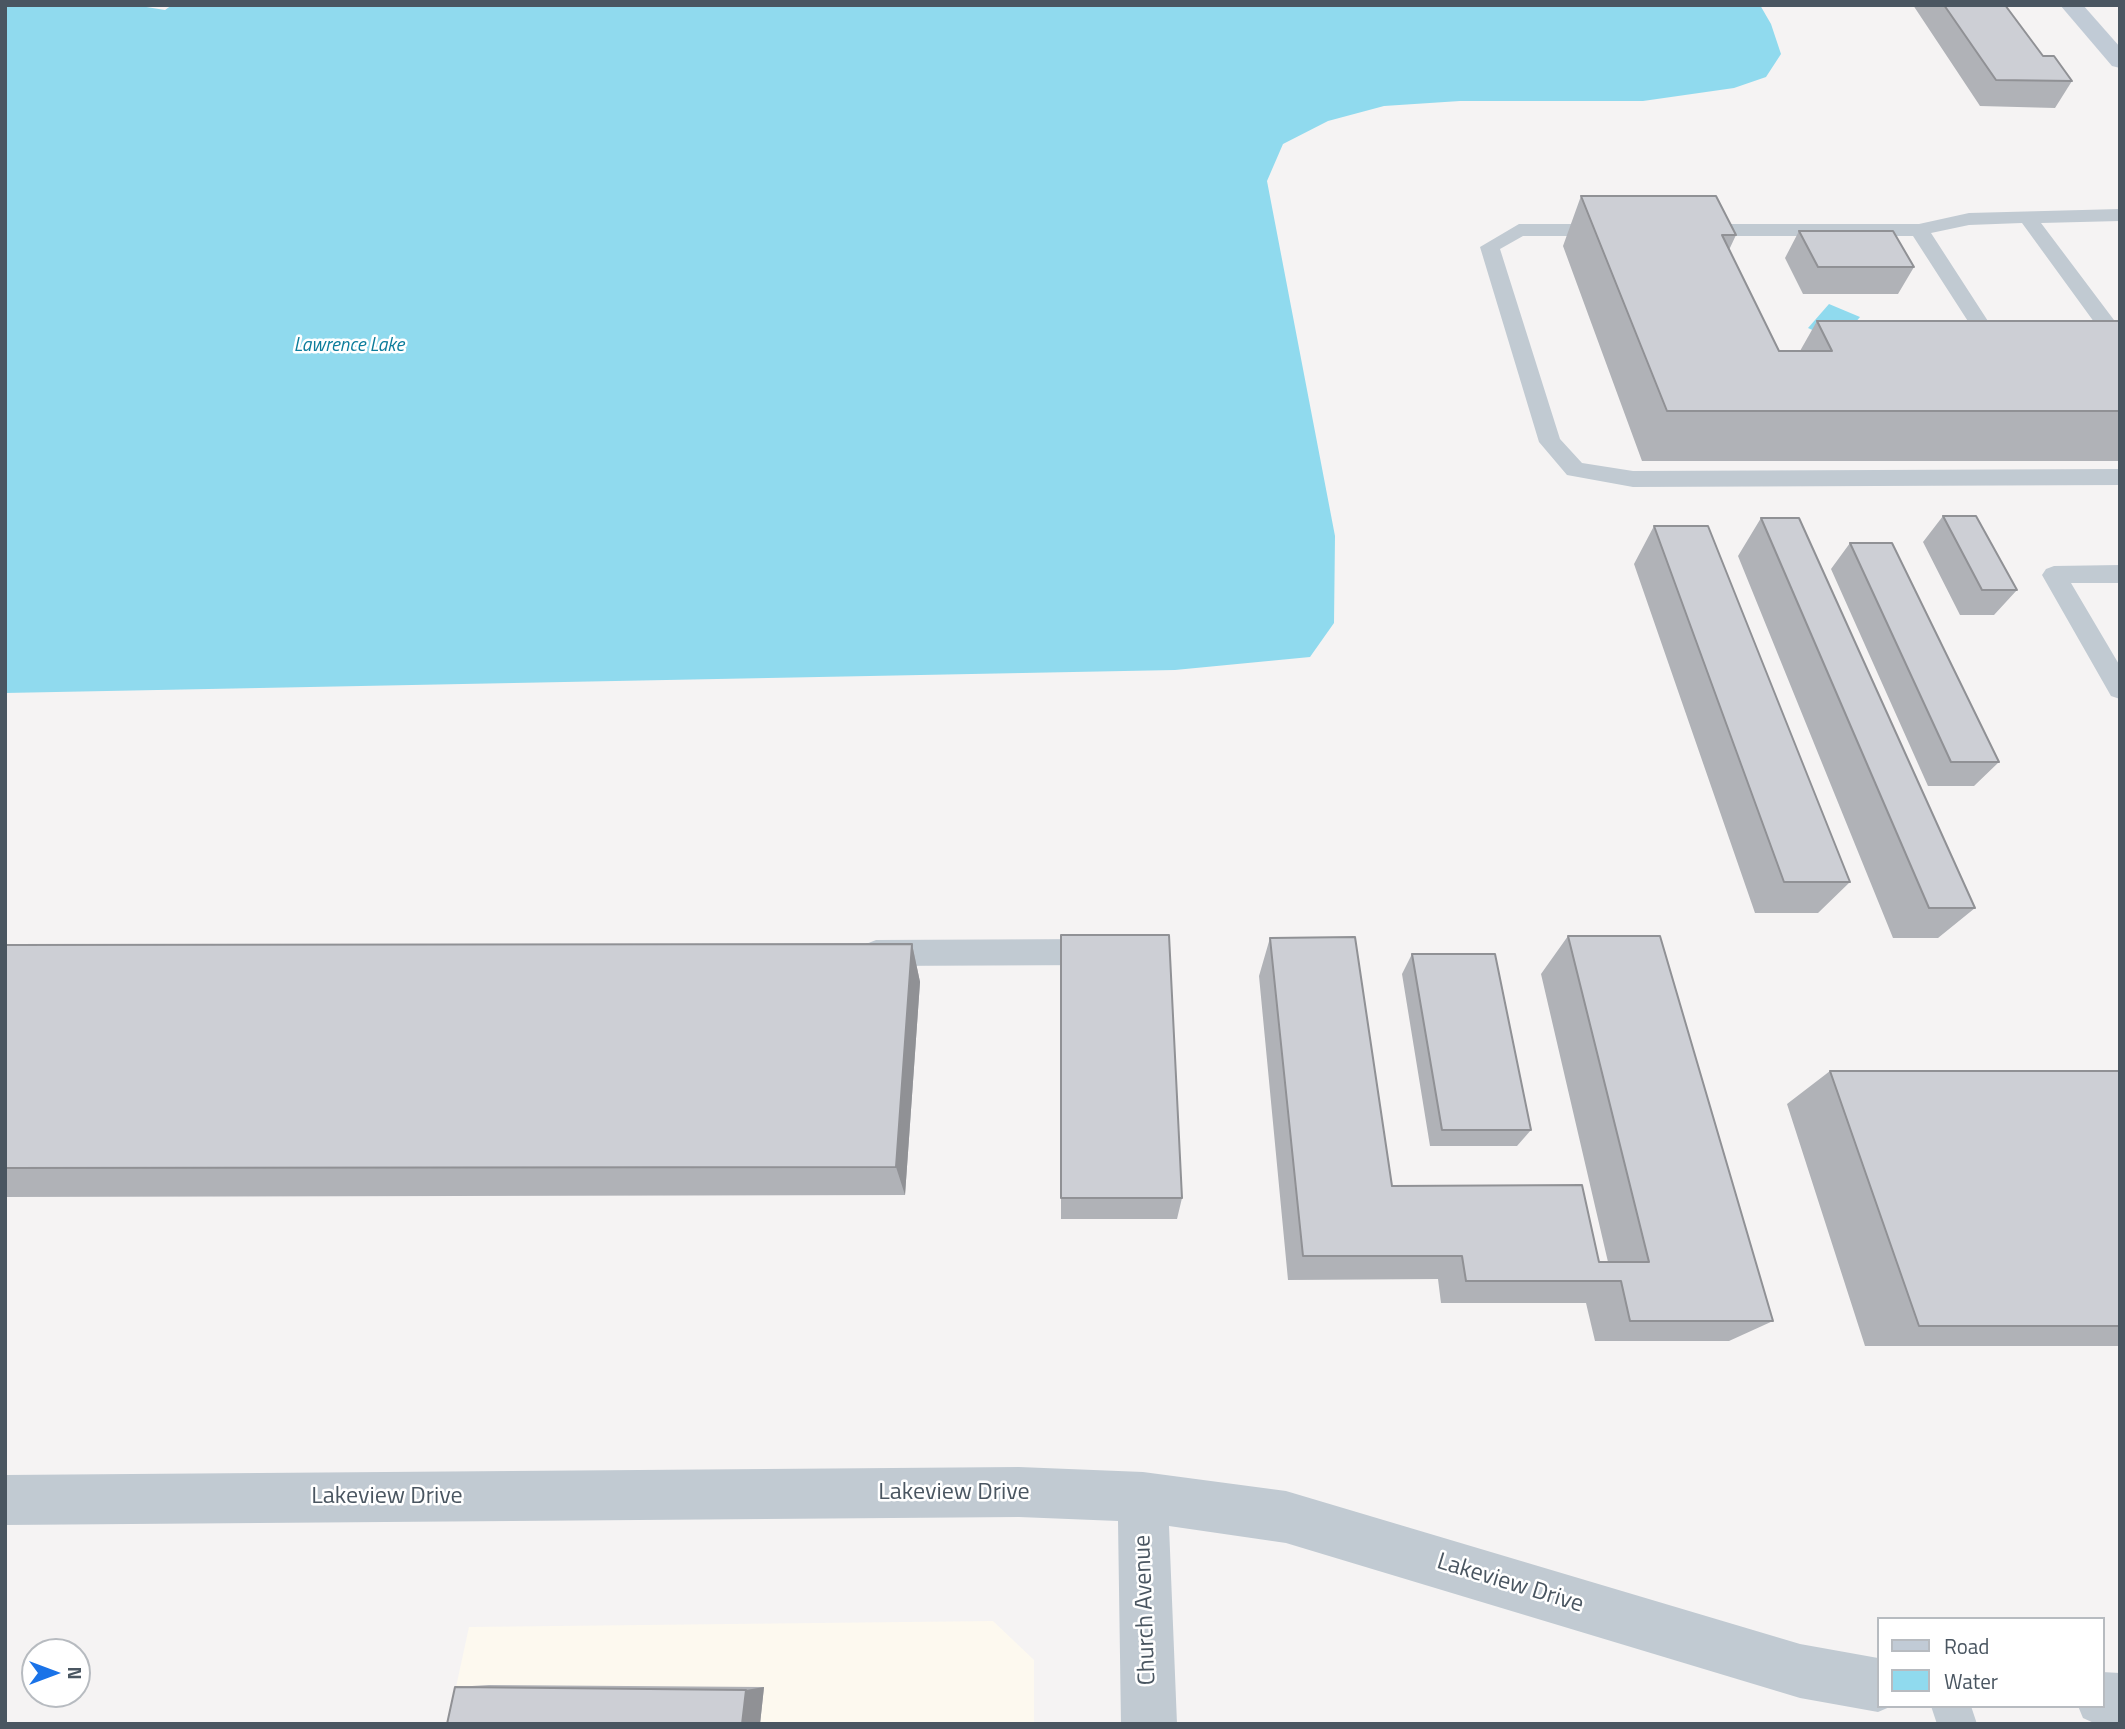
<!DOCTYPE html>
<html>
<head>
<meta charset="utf-8">
<style>
  body { margin:0 }
  #map { position:relative; width:2125px; height:1729px; overflow:hidden; background:#f5f3f3; font-family:"Titillium Web",sans-serif }
  canvas { display:block }
  .frame { position:absolute; inset:0; border:7px solid #4a5661; pointer-events:none }
  .legend { position:absolute; left:1877px; top:1617px; width:228px; height:91px; box-sizing:border-box; background:#fff; border:2px solid #b7bbc0; margin:0; padding:9px 12px; list-style:none; font-size:21px; color:#4a5661 }
  .legend li { display:flex; align-items:center; gap:14px; height:35px }
  .legend b { width:35px; border:2px solid #b7bbc0 }
  .north { position:absolute; left:21px; top:1638px; width:70px; height:70px; box-sizing:border-box; background:#fff; border:2px solid #b7bbc0; border-radius:50%; rotate:90deg; font-size:19px; font-weight:700; line-height:28px; text-align:center; color:#4a5661 }
  .north::after { content:''; display:block; margin:auto; width:24px; height:32px; background:#1a73e8; clip-path:polygon(50% 0,100% 100%,50% 72%,0 100%) }
</style>
</head>
<body>
<div id="map">
<canvas width="2125" height="1729"></canvas>
<div class="frame"></div>
<ul class="legend">
<li><b style="height:9px;background:#c1cbd6"></b>Road</li>
<li><b style="height:19px;background:#90daee"></b>Water</li>
</ul>
<div class="north">N</div>
</div>
<script>
const ctx = document.querySelector('canvas').getContext('2d');
ctx.lineJoin = 'round';
function fill(path, color) { ctx.fillStyle = color; ctx.fill(path, 'evenodd'); }
function stroke(path, color, width, dash) { ctx.strokeStyle = color; ctx.lineWidth = width; ctx.lineCap = dash ? 'butt' : 'round'; ctx.setLineDash(dash || []); ctx.stroke(path); }
function drawText(font, color, halo, rows, align = 'center') {
  ctx.font = font + ' "Titillium Web",sans-serif'; ctx.lineWidth = 5; ctx.setLineDash([]); ctx.textBaseline = 'middle'; ctx.strokeStyle = halo; ctx.fillStyle = color; for (const [text, x, y, turn = 0] of rows) {
    ctx.save(); ctx.translate(x, y); ctx.rotate((+turn || 0) * Math.PI / 180); ctx.textAlign = isNaN(turn) ? turn : align; if (halo) ctx.strokeText(text, 0, 0); ctx.fillText(text, 0, 0); ctx.restore();
  }
}
const commercial = new Path2D(`
  M993,1621L1034,1660V1724H448L469,1627Z`);
const water = new Path2D(`
  M5,5H134L165,10L172,5H1760L1771,24L1781,54L1766,77L1734,88L1643,101H1460L1384,106L1328,121L1283,144L1267,181L1335,536L1334,623L1310,657L1175,670L5,693Z
  M1829,304L1860,317L1839,342L1808,328Z`);
const service = new Path2D(`
  M2120,209V221L2041,223L2120,328V349L2113,348L2022,223L1969,225L1931,233L2008,352L1998,359L1991,357L1913,236H1696L1686,230L1696,224H1919L1969,213Z
  M1519,224H1606L1616,230L1606,236H1523L1500,249L1560,439L1582,463L1633,471L2120,469V485L1633,487L1567,475L1539,442L1480,247Z
  M2120,565V583H2071L2120,666V699L2111,696L2042,575L2046,569L2054,566Z
  M1098,939L1108,943L1113,952L1108,961L1098,965L876,966L866,962L861,953L866,944L876,940Z
  M1931,1706H1971L1977,1724H1937Z`);
const minor = new Path2D(`
  M1019,1467L1143,1472L1286,1491L1800,1644L1878,1658V1706H1892L1878,1712L1800,1698L1286,1543L1169,1526L1177,1724H1121L1118,1521L1019,1517L5,1525V1475Z
  M2102,1672L2120,1673V1724H2096L2083,1718L2078,1706H2102Z`);
const secondary = new Path2D(`
  M2060,5H2083L2120,47V68L2112,66Z`);
const wall = new Path2D(`
  M1913,5H2005L2043,56L2072,81L2055,108L1980,106Z
  M1581,196L1736,235L1729,250L1779,351H1800L1817,321H2120V461H1642L1563,246Z
  M1799,231L1914,267L1898,294H1803L1785,258Z
  M1943,516L2017,590L1994,615H1960L1923,542Z
  M1761,518L1975,908L1938,938H1893L1738,556Z
  M1654,526L1850,882L1818,913H1755L1634,564Z
  M1850,543L1999,762L1974,786H1928L1831,569Z
  M1061,935L1182,1198L1177,1219H1061Z
  M1568,936L1773,1321L1729,1341H1595L1586,1303H1441L1438,1279L1288,1280L1259,976L1270,938L1392,1186L1599,1262H1608L1541,974Z
  M912,944L920,982L905,1195L5,1197V945Z
  M1412,954L1531,1130L1517,1146H1430L1402,974Z
  M1830,1071H2120V1346H1865L1787,1104Z
  M489,1685L764,1687L760,1724H447L455,1687Z`);
const shadedWall = new Path2D(`
  M912,944L920,982L905,1195L896,1167Z
  M764,1687L760,1724H742L746,1690Z`);
const building = new Path2D(`
  M1944,5H2005L2043,56H2054L2072,81L1996,80Z
  M1581,196H1716L1736,235H1722L1779,351H1832L1817,321H2120V411H1667Z
  M1799,231H1893L1914,267H1818Z
  M1943,516H1976L2017,590H1982Z
  M1761,518H1799L1975,908H1929Z
  M1654,526H1708L1850,882H1784Z
  M1850,543H1892L1999,762H1951Z
  M1061,935H1169L1182,1198H1061Z
  M1568,936H1660L1773,1321H1630L1621,1281H1466L1462,1256H1303L1270,938L1355,937L1392,1186L1582,1185L1599,1262H1649Z
  M912,944L896,1167L5,1168V945Z
  M1412,954H1495L1531,1130H1442Z
  M1830,1071H2120V1326H1919Z
  M455,1687L746,1690L742,1724H447Z`);
const farWaternames = [
  ["Lawrence Lake",349,346]
];
const nearStreetnames = [
  ["Lakeview Drive",954,1493],
  ["Lakeview Drive",387,1497],
  ["Lakeview Drive",1510,1584,17],
  ["Church Avenue",1146,1610,-92]
];
fill(commercial, '#fdf9ef');
fill(water, '#90daee');
fill(service, '#c1cad2');
fill(minor, '#c1cad2');
fill(secondary, '#c1cbd6');
fill(wall, '#b0b2b7');
fill(shadedWall, '#909195');
fill(building, '#cdcfd5');
stroke(building, '#909195', 2);
drawText('italic 19px', '#0c7c9b', '#fff', farWaternames);
drawText('24px', '#4a5661', '#fff', nearStreetnames);
</script>
</body>
</html>
